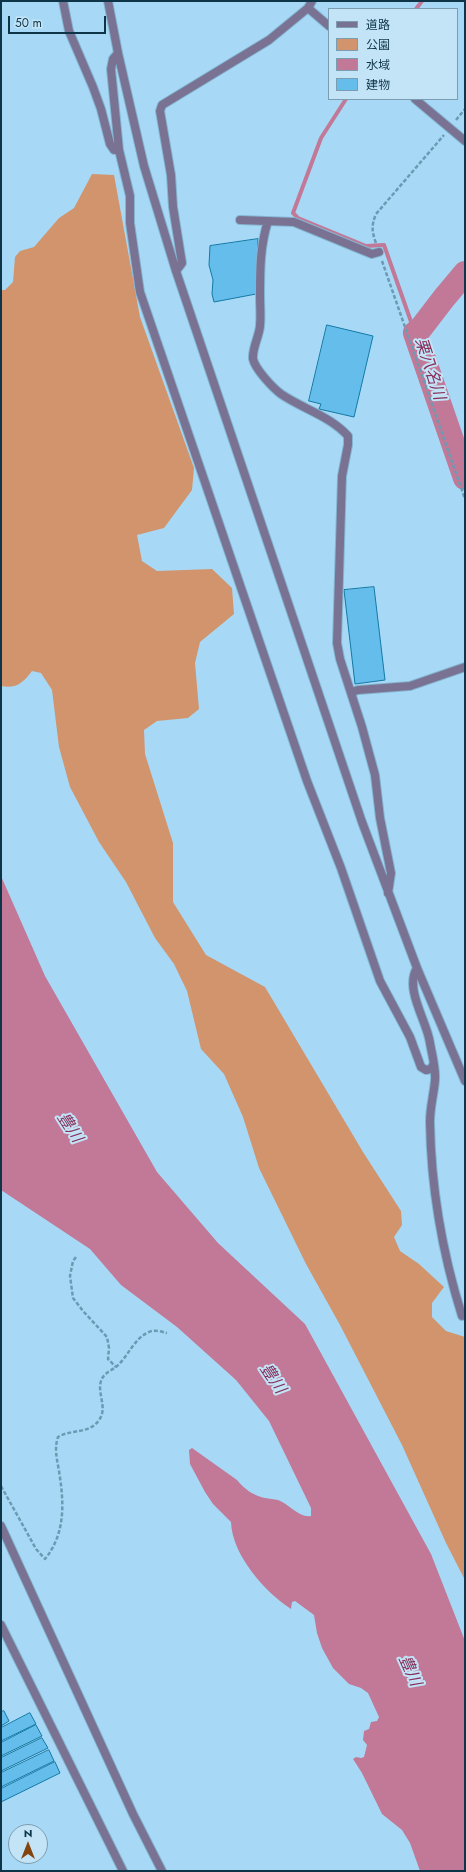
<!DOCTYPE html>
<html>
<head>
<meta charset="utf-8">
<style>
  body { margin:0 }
  #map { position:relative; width:466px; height:1872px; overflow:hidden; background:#a7d9f6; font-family:Jost,"Noto Sans JP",sans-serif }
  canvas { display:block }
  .frame { position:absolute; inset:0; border:2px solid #0e3547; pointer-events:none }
  .legend { position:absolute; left:328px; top:8px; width:130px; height:92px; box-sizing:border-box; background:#c3e3f7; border:1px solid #7b9db1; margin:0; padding:5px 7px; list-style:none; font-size:12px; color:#0e3547 }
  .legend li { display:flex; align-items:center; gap:8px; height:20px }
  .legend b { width:20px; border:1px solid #7b9db1 }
  .north { position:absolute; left:8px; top:1824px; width:40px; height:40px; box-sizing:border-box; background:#c3e3f7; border:1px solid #7b9db1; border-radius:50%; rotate:0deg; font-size:11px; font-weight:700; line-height:16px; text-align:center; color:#0e3547 }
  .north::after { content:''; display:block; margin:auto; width:14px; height:18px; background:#84440d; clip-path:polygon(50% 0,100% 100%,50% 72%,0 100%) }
  .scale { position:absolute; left:8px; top:16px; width:98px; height:18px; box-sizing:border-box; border:2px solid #0e3547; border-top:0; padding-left:5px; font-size:12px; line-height:14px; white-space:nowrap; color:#0e3547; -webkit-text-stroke:3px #c3e3f7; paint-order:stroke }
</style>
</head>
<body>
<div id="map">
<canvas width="466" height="1872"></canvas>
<div class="frame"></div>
<ul class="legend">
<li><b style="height:5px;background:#797292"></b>道路</li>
<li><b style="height:11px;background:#d1946d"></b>公園</li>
<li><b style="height:11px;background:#c17997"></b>水域</li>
<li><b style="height:11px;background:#65bdec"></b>建物</li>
</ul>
<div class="north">N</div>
<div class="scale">50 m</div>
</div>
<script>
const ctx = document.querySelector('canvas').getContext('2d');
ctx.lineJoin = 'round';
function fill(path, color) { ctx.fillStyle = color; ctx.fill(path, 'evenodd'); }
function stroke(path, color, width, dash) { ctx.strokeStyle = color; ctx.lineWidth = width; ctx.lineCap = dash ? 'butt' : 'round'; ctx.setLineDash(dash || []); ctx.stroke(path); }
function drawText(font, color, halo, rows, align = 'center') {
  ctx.font = font + ' Jost,"Noto Sans JP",sans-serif'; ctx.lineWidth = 4; ctx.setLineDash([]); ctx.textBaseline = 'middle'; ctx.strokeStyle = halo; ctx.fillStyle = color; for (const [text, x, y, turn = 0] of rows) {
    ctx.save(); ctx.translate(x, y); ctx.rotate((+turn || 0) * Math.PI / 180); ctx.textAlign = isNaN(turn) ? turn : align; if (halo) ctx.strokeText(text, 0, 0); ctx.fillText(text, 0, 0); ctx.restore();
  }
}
const green = new Path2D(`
  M92,174L114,175L140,317L194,468L192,490L164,528L137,535L142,561L157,571L212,569L232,588L234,614L200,642L195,663L199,709L188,718L157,721L144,730L145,754L173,843V902L206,955L265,987L363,1152L401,1211L402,1225L394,1237L400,1251L419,1264L444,1287L432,1303V1317L446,1331L465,1337V1580L446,1543L402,1445L340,1325L306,1264L259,1168L243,1117L224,1074L201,1049L187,991L174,964L155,938L126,882L99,842L70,787L59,747L52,690L41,673L32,671C23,683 16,689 1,686V290H5L13,282L15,257L20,251L34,247L59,218L74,208Z`);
const water = new Path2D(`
  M1,876L45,976L157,1172L218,1243L305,1324L431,1554L465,1641V1871H420L410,1843L402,1830L382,1814L362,1773L353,1759L356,1757L361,1758L364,1757L367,1745L363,1740L364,1731L369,1729L371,1722L377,1721L379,1717L368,1693L361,1688L349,1684L333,1668L322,1648L317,1633L314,1615L295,1601L292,1602L291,1609C265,1592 232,1555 231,1522L213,1504L205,1492L190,1464L189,1450L192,1448L237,1480C244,1489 254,1496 265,1498C269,1499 274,1499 278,1500C289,1504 299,1518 311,1516V1508L269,1421L236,1380L177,1327L121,1285L90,1249L1,1190Z`);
const stream = new Path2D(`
  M416,9L422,1
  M346,99L321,138L293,213L298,218L366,246L384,245L415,333`);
const river = new Path2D(`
  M465,273L444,298L421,328L415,333L465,478`);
const building = new Path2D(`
  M258,239L256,294L214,302L212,294L213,280L209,265L210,246Z
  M327,325L373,336L354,417L319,409L321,404L309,401Z
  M374,587L385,680L355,684L344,590Z
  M4,1711L9,1721L1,1726V1712Z
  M30,1713L36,1724L1,1741V1728Z
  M36,1725L42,1736L1,1756V1743Z
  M42,1738L48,1748L1,1771V1758Z
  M49,1750L54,1761L1,1787V1773Z
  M55,1762L60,1773L1,1802V1789Z`);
const path = new Path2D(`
  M456,120L465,109
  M376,243C372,232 371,226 376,214L444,135
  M382,261L465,499
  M76,1257L73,1261L70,1276L73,1298L83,1311L107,1337L109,1348L108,1359L116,1367
  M1,1486L36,1549L45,1559C66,1533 64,1502 59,1471C57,1459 54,1449 58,1437C71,1429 90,1434 99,1420C108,1408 97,1394 101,1381C103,1374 110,1371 116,1367C128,1357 134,1338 149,1332C155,1329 162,1332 167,1333`);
const minor = new Path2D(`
  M63,1L69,31L93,87L101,109L110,144L114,150H119
  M108,1L118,53L144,166L176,271L362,822L417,968L465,1081
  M308,8L329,26
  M118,53L113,59L111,69L119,150L130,196V223L140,292L307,781L341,868L380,981L410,1037L421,1067L426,1070L431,1069L433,1065
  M415,99L465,141
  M240,220L294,222L372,254L379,252
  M268,221C260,246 260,270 260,296C260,306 261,316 260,326C259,337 252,348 253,359C255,369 273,388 281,394C303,409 330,416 348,436V445L342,476L337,643L340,659L362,727L375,775L380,818L391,873L388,893
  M176,271L182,263L173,207L171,175L160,111L162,105L269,40L308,8L312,1
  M352,692L358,690L410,686L465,667
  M417,968C404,989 427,1021 430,1043C432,1055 436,1068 435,1080C434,1094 430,1106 430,1122C431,1189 442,1252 462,1316
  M1,1526L133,1814L162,1871
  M1,1625L123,1871`);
const waterNames = [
  ["栗八名川",429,369,72],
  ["豊川",69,1128,57],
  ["豊川",272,1379,56],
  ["豊川",409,1671,66]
];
fill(green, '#d1946d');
fill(water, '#c17997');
stroke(stream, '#c17997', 4);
stroke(river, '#c17997', 24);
fill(building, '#65bdec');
stroke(building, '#1379a4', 1);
stroke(minor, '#85b5d0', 10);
stroke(path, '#6c9ab3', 2.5, [4, 2]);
stroke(minor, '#797292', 8);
drawText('italic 16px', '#872f59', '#c3e3f7', waterNames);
</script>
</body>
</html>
